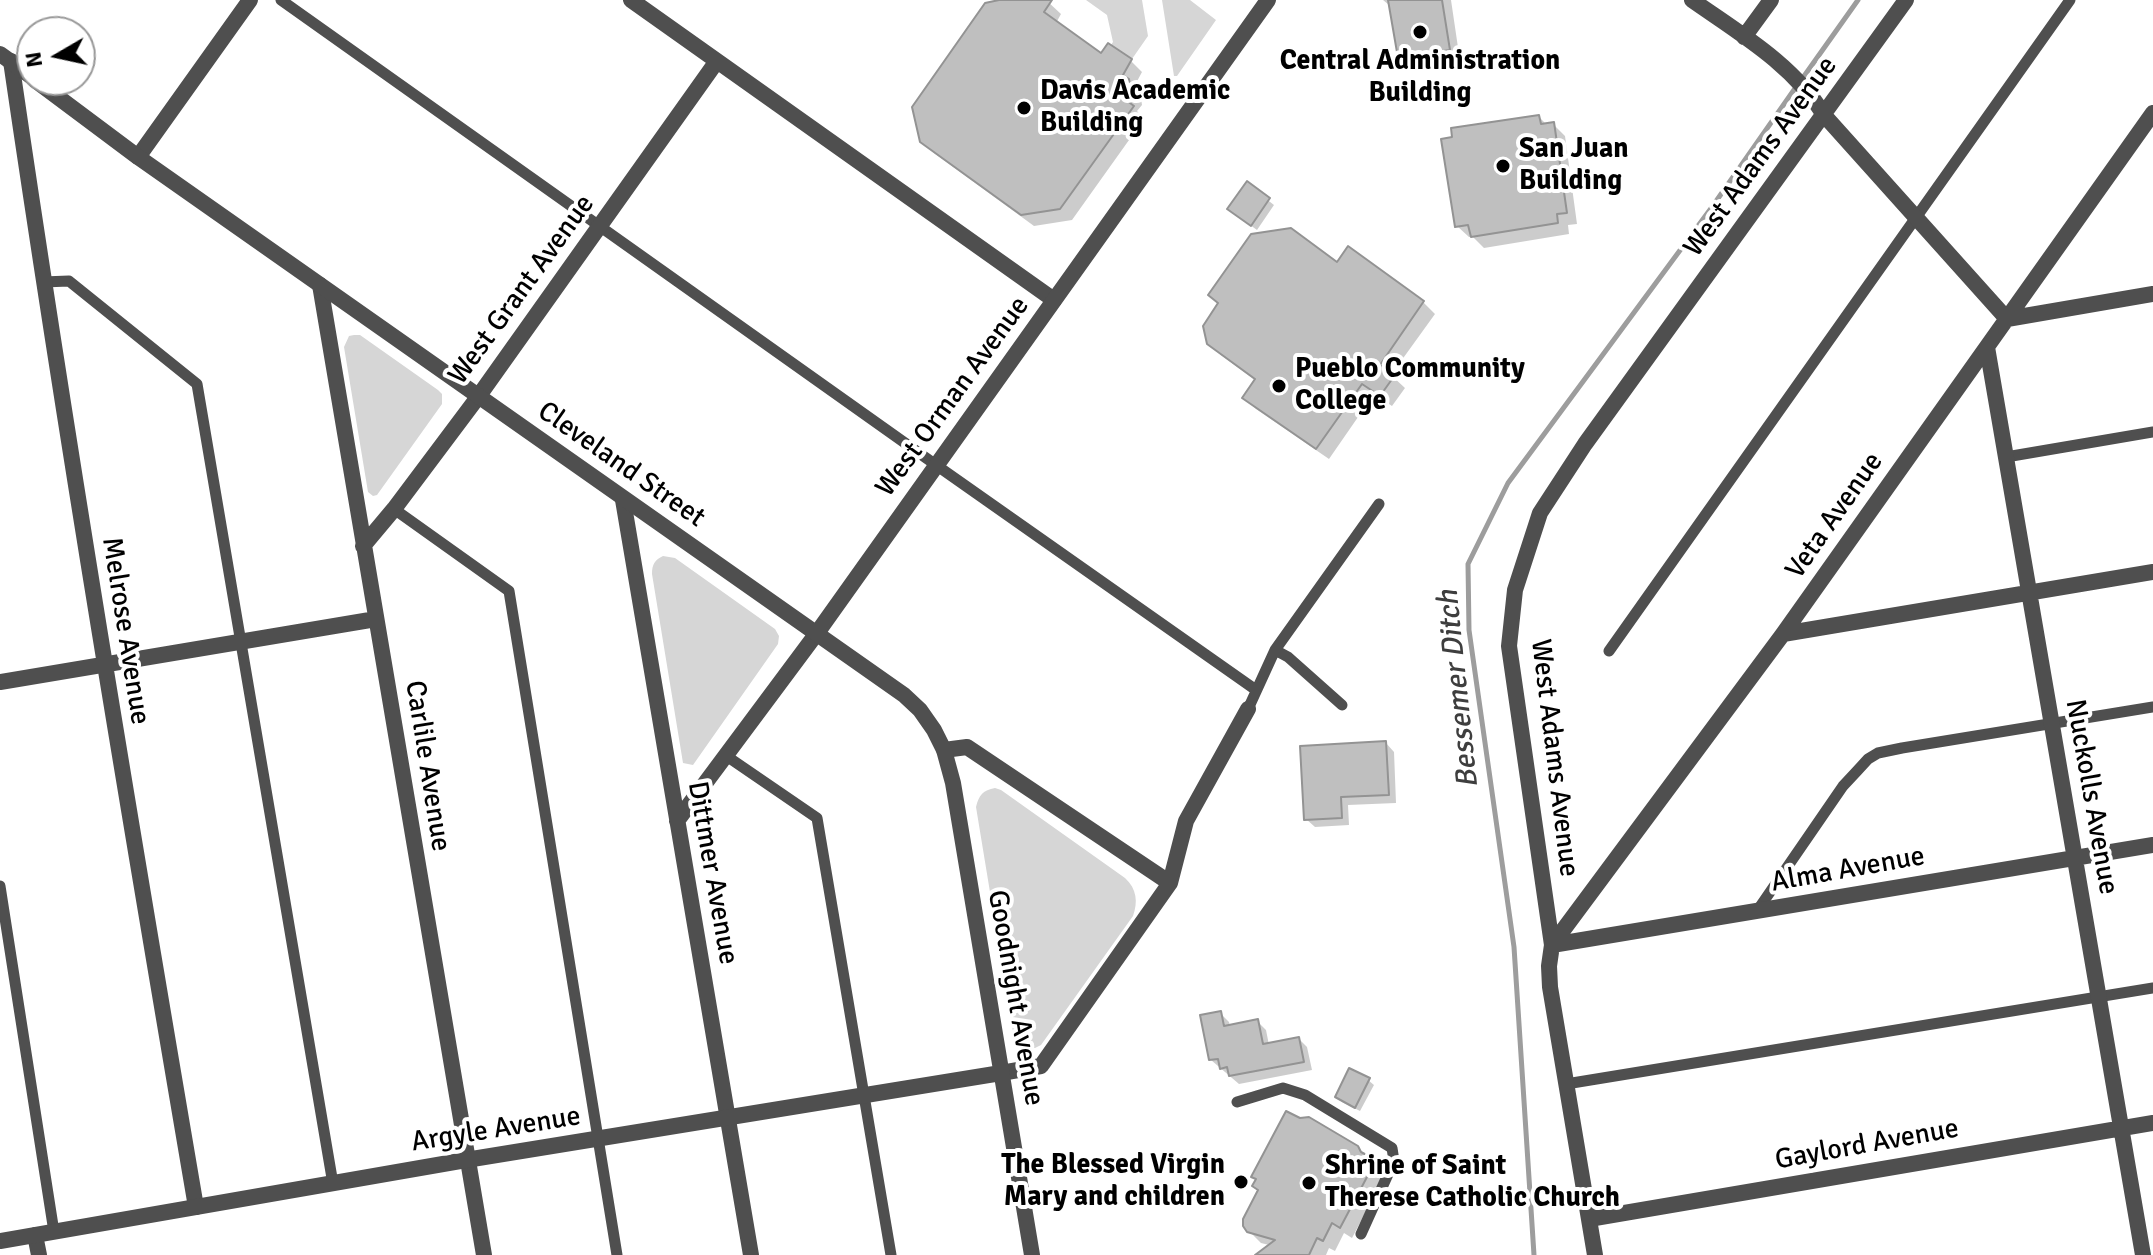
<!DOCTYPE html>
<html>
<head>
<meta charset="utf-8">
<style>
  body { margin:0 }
  #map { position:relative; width:2153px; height:1255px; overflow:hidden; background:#fff; font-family:Signika,sans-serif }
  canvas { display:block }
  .north { position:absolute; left:16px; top:16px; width:80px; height:80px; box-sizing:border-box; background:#fff; border:2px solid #999; border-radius:50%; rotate:261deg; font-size:22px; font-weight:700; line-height:32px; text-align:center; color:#000 }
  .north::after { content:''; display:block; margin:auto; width:28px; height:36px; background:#000; clip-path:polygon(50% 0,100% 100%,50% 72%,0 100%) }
</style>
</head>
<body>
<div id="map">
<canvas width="2153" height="1255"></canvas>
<div class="north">N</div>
</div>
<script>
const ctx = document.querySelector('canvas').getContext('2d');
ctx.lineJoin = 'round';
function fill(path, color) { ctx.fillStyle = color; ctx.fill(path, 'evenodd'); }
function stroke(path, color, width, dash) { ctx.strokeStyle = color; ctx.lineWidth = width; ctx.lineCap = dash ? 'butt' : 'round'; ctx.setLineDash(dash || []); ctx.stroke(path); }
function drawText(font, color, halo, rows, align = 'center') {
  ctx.font = font + ' Signika,sans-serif'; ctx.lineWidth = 8; ctx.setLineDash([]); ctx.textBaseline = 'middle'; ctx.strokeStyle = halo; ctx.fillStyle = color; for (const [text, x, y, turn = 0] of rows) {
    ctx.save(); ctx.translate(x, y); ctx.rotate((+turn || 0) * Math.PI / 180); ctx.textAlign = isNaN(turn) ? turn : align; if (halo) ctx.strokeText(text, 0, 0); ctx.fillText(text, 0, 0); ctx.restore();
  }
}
const green = new Path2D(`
  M1086,0H1142L1148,36L1132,59L1111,45L1113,42L1107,15Z
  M1162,0H1190L1216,20L1177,76H1174Z
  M354,335H360L438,390L442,394V404L377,495L373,496L368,492L344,347L349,336Z
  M663,556L675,558L775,629L779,636L778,644L693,765L683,763L652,574C652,564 655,560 663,556Z
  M995,788L1001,790L1125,878C1137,889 1138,902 1133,916L1041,1045L1035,1048L1020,1045L1014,1038L976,807C979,795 983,790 995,788Z`);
const shadow = new Path2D(`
  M1009,0H1046L1061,14L1056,23L1101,55L1131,61L1142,72L1134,87L1140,92L1142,105L1137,111L1144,119L1072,220L1034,226L934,153L922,141Z
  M1383,0H1451L1460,61L1411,69L1400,57L1389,5Z
  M1539,117L1547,125L1553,124L1565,136L1577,224L1568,225L1569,234L1484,248L1473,237H1469L1457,226Z
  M1247,184L1274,205L1257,230L1235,214Z
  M1338,265L1423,302L1435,314L1391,375L1405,388L1392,406L1374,394L1329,459L1256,409L1244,398L1256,381L1221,355L1209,343Z
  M1386,743L1394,752L1396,803L1348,805L1349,825L1315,827L1306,819Z
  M1221,1014L1229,1022L1230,1027L1257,1021L1266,1030L1269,1045L1299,1039L1307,1047L1312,1070L1239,1084L1211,1060Z
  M1368,1080L1374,1085L1360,1111L1342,1102L1337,1097Z
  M1357,1147L1386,1173L1352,1238L1344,1233L1335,1251L1329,1248L1326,1255H1291L1285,1249L1261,1243L1249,1231Z`);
const stream = new Path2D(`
  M1802,79L1858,0
  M1534,1255L1514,947L1469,630L1468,564L1508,483L1712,207L1796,87`);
const building = new Path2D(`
  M999,0H1052L1044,12L1101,53L1108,43L1132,59L1123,75L1129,79L1131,93L1126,100L1134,106L1060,209L1021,215L920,142L912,107L985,3Z
  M1388,0H1442L1450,50L1398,58Z
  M1539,115L1541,124L1554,122L1567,213L1557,214L1558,223L1471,237L1468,225L1455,227L1441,139L1452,137L1451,128Z
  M1247,181L1270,198L1251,226L1227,209Z
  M1291,228L1337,262L1348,246L1424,301L1380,365L1395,375L1380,396L1362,384L1316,449L1242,398L1255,379L1207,344L1203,326L1218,303L1208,295L1251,234Z
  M1386,741L1389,795L1341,797L1342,818L1304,820L1300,746Z
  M1221,1011L1224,1026L1258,1019L1263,1044L1299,1037L1304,1062L1229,1076L1227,1067L1220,1069L1218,1059L1209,1060L1200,1015Z
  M1349,1068L1370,1078L1355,1108L1335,1097Z
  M1286,1111L1300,1118L1309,1117L1358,1146L1361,1152L1376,1160L1340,1228L1332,1223L1323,1241L1317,1238L1309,1255H1255L1275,1240L1247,1232L1243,1226V1219L1258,1190L1252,1186L1256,1179L1251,1177Z`);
const service = new Path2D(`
  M281,0L936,465L1256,690
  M43,282L69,281L197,384L333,1184
  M2006,457L2153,432
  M394,509L509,591L617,1255
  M1275,650L1288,657L1342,705
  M1609,651L2070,0
  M1248,709L1275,650L1379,504
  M725,755L817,818L891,1255
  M0,886L54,1232
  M1757,911L1843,786L1857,771L1868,759L1878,753L1902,748L2153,707
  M1566,1084L2153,988
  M1237,1102L1283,1088L1305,1095L1392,1148L1394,1161L1361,1234`);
const minor = new Path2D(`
  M631,0L1054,300
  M1692,0C1739,33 1794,65 1824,115L2007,319L2153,294
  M1744,37L1771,0
  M11,61C67,444 131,826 196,1207
  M138,157L250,0
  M320,285L484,1255
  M1987,347L2143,1255
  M623,500L751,1255
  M363,546L394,509L478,397L717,61
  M1783,634L2153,572
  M0,682L376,619
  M944,750L967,747L1170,883
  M677,821L817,633
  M1552,945L1783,634L2153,113
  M1552,945L2153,845
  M1001,1073L1041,1066L1170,883L1186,821L1248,709
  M1589,1219L2153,1123
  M35,1235L39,1255
  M1595,1255L1550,987L1549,966L1552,945L1509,646L1515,590L1540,513L1585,444L1906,0`);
const tertiary = new Path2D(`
  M0,54L32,77
  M35,80L138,157L904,695L920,710L934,730L944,750L953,783L1032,1255
  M817,633L1268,0
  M0,1241L466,1160L1001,1073`);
const markers = [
  [1420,32,8,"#000"],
  [1024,108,8,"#000"],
  [1503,166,8,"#000"],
  [1279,386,8,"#000"],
  [1241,1182,8,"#000"],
  [1309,1183,8,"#000"]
];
const poiNames = [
  ["Central Administration",1420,62,"center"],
  ["Building",1420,94,"center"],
  ["Davis Academic",1040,92],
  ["Building",1040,124],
  ["San Juan",1519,150],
  ["Building",1519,182],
  ["Pueblo Community",1295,370],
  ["College",1295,402],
  ["The Blessed Virgin",1225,1166,"right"],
  ["Mary and children",1225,1198,"right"],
  ["Shrine of Saint",1325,1167],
  ["Therese Catholic Church",1325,1199]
];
const streetNames = [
  ["West Adams Avenue",1761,157,-54],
  ["West Grant Avenue",522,290,-54],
  ["West Orman Avenue",953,397,-54],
  ["Cleveland Street",621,465,35],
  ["Veta Avenue",1835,516,-55],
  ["Melrose Avenue",125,631,81],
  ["West Adams Avenue",1554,758,83],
  ["Carlile Avenue",427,766,81],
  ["Nuckolls Avenue",2091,797,80],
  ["Alma Avenue",1848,870,-10],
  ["Dittmer Avenue",712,873,80],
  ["Goodnight Avenue",1015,998,80],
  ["Argyle Avenue",496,1130,-9],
  ["Gaylord Avenue",1867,1145,-10]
];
const waterNames = [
  ["Bessemer Ditch",1459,689,-96]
];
fill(green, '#d6d6d6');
fill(shadow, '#0003');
stroke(stream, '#9d9d9d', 5);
fill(building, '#bfbfbf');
stroke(building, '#939393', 2);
stroke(service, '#4f4f4f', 11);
stroke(minor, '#4f4f4f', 16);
stroke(tertiary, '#4f4f4f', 16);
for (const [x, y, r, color] of markers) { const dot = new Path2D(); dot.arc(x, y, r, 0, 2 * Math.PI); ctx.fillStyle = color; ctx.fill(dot); stroke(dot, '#fff', 3); }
drawText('bold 28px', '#000', '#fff', poiNames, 'left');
drawText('28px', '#000', '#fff', streetNames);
drawText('italic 30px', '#3e3e3e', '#fff', waterNames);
</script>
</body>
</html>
